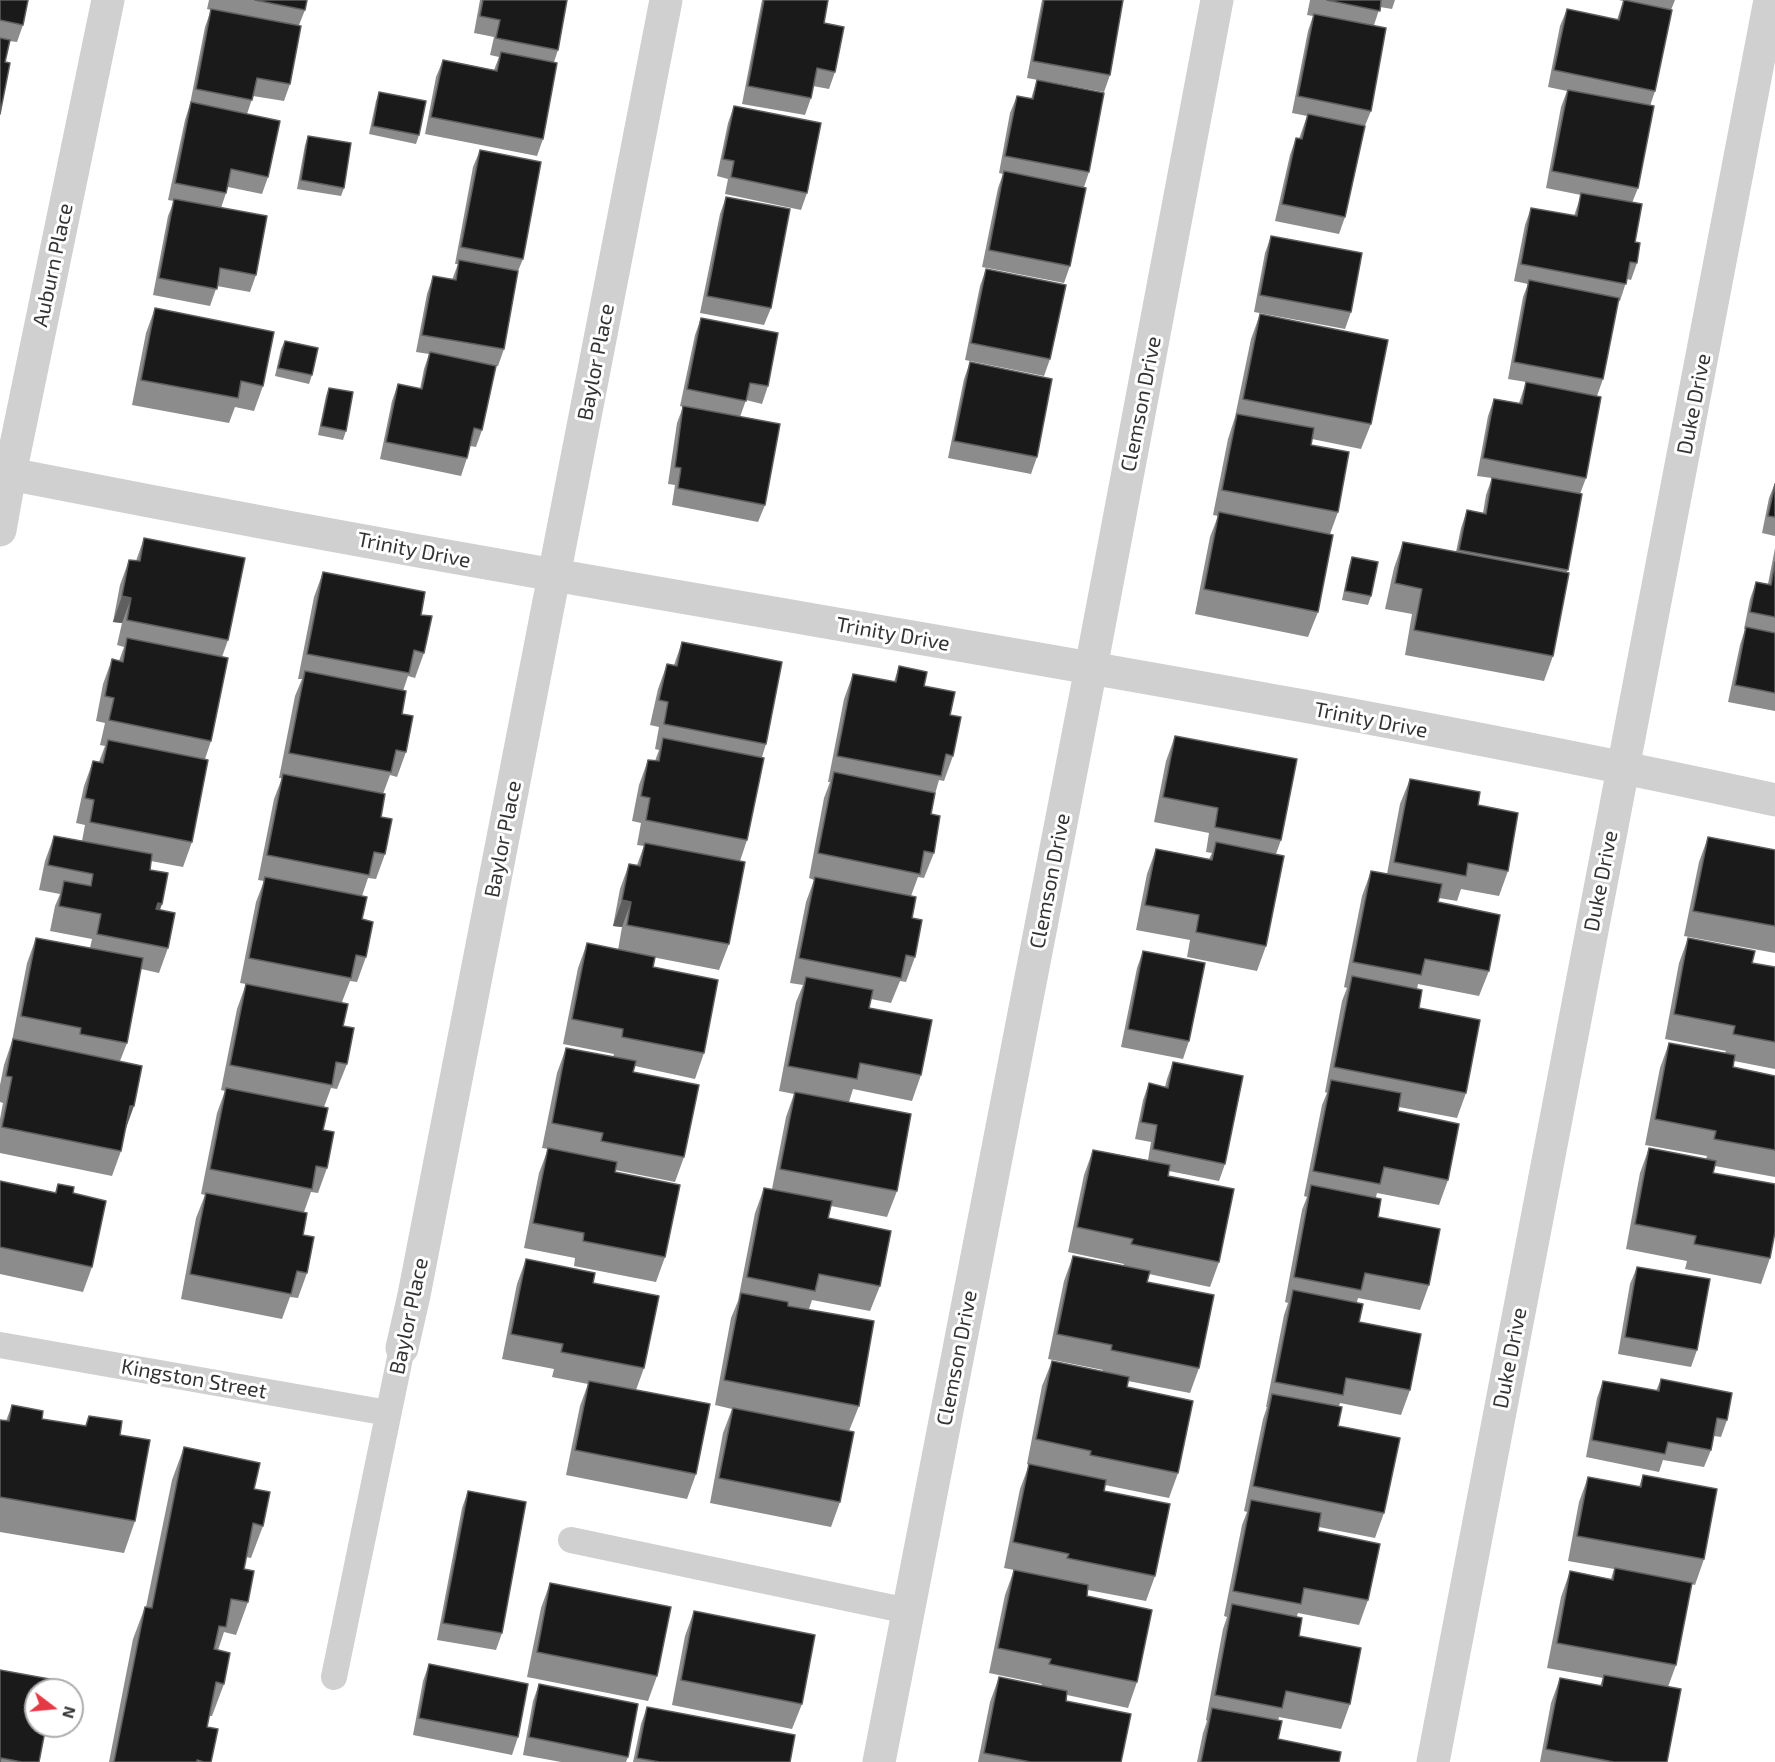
<!DOCTYPE html>
<html>
<head>
<meta charset="utf-8">
<style>
  body { margin:0 }
  #map { position:relative; width:1775px; height:1762px; overflow:hidden; background:#fff; font-family:"Exo 2",sans-serif }
  canvas { display:block }
  .north { position:absolute; left:24px; top:1678px; width:60px; height:60px; box-sizing:border-box; background:#fff; border:2px solid #adadad; border-radius:50%; rotate:106deg; font-size:16px; font-weight:700; line-height:24px; text-align:center; color:#333 }
  .north::after { content:''; display:block; margin:auto; width:21px; height:27px; background:#e63946; clip-path:polygon(50% 0,100% 100%,50% 72%,0 100%) }
</style>
</head>
<body>
<div id="map">
<canvas width="1775" height="1762"></canvas>
<div class="north">N</div>
</div>
<script>
const ctx = document.querySelector('canvas').getContext('2d');
ctx.lineJoin = 'round';
function stroke(path, color, width, dash) { ctx.strokeStyle = color; ctx.lineWidth = width; ctx.lineCap = dash ? 'butt' : 'round'; ctx.setLineDash(dash || []); ctx.stroke(path); }
function fill(path, color) { ctx.fillStyle = color; ctx.fill(path, 'evenodd'); }
function drawText(font, color, halo, rows, align = 'center') {
  ctx.font = font + ' "Exo 2",sans-serif'; ctx.lineWidth = 6; ctx.setLineDash([]); ctx.textBaseline = 'middle'; ctx.strokeStyle = halo; ctx.fillStyle = color; for (const [text, x, y, turn = 0] of rows) {
    ctx.save(); ctx.translate(x, y); ctx.rotate((+turn || 0) * Math.PI / 180); ctx.textAlign = isNaN(turn) ? turn : align; if (halo) ctx.strokeText(text, 0, 0); ctx.fillText(text, 0, 0); ctx.restore();
  }
}
const service = new Path2D(`
  M0,1345L388,1413
  M571,1540L908,1611
  M334,1677L402,1348`);
const minor = new Path2D(`
  M10,474C193,510 376,544 560,576C965,647 1373,712 1775,800
  M0,530L10,474L108,0
  M402,1348L414,1295L666,0
  M879,1762L1091,668L1217,0
  M1433,1762L1770,0`);
const wall = new Path2D(`
  M0,0L23,25L17,42L9,41L5,62L0,114Z
  M209,0H307L305,10L299,25L290,84L284,101L253,96L247,114L268,177L262,194L228,187L221,208L256,275L250,292L217,286L210,306L153,295L168,216L174,201L168,200L185,120L190,104L205,27L211,10L207,9Z
  M480,0H567L558,50L554,62L543,139L537,156L425,134L436,77L443,60L494,70L499,57L490,55L494,37L474,33Z
  M762,0H828L824,23L835,72L829,89L813,86L811,98L805,115L742,104Z
  M1042,0H1123L1110,75L1104,92L1027,78Z
  M1310,0H1395L1392,9L1380,7L1374,25L1371,111L1364,128L1345,217L1339,234L1275,221L1290,155L1296,138L1299,139L1307,116L1292,113L1308,31L1313,16L1307,15Z
  M1619,0H1675L1671,10L1655,91L1650,106L1638,188L1632,203L1637,263L1631,280L1627,279L1620,301H1618L1603,379L1597,396L1586,478L1580,494L1553,656L1544,681L1405,655L1412,614L1385,609L1394,568L1403,542L1456,552L1461,528L1467,510L1483,513L1486,495L1492,478L1477,476L1488,416L1494,399L1519,403L1526,382L1508,379L1523,297L1528,284L1514,281L1525,225L1531,208L1574,216L1581,195L1546,188L1561,107L1567,91L1548,87L1560,26L1567,9L1617,20L1623,1Z
  M1037,80L1089,172L1084,187L1070,266L1064,283L982,267L998,188L1003,174L999,173L1010,113L1017,96L1031,99Z
  M379,92L419,135L416,144L369,134L376,101Z
  M734,106L807,193L801,210L725,194L728,179L717,176L728,123Z
  M308,136L344,188L341,196L297,189L305,145Z
  M480,150L523,259L518,271L504,349L498,366H496L482,430L476,447L470,446L467,458L461,476L380,459L392,401L398,384L420,389L424,369L429,354L416,352L427,294L433,276L452,280L458,264H455L473,167Z
  M726,197L771,308L764,325L700,313L720,214Z
  M1271,236L1351,312L1345,329L1254,312L1265,253Z
  M986,269L1050,359L1044,376L965,360L980,286Z
  M155,308L263,386L254,411L235,407L229,423L132,405L146,333Z
  M1260,314L1371,424L1361,449L1312,439L1311,445L1338,512L1330,534L1318,612L1308,637L1195,614L1210,537L1218,516L1213,515L1228,439L1235,417L1251,339Z
  M701,318L768,386L762,404L746,400L740,417L765,505L758,522L672,505L675,485L668,484L677,423L683,407L680,406L695,335Z
  M285,341L312,375L309,384L275,376L281,349Z
  M970,362L1037,457L1031,474L948,458L964,379Z
  M329,388L346,431L343,440L318,435L326,396Z
  M1775,483V536L1762,533L1769,498Z
  M144,538L228,640L222,657L211,741L205,759L192,842L183,867L151,861L150,870L162,904L159,910L168,948L159,973L141,969L127,1043L120,1061L125,1129L121,1151L112,1176L0,1153V1119L3,1103L0,1102V1085L4,1065L12,1041L27,963L36,938L90,948L92,939L50,931L55,906L60,894L39,890L45,861L54,836L82,841L85,825L76,823L84,786L93,761L99,762L105,746L100,745L105,723L96,721L103,684L112,659L119,661L124,647L117,645L122,623L113,622L120,585L129,560L136,561Z
  M1775,548V711L1728,702L1740,645L1745,629H1744L1750,599L1756,582L1768,584Z
  M1352,557L1371,596L1368,605L1342,600L1349,566Z
  M323,572L421,615L424,653L415,678L408,676L403,691L402,714L406,752L397,777L390,775L383,794L381,817L385,854L376,879L368,878L362,896V919L366,957L357,982L350,981L342,1002L347,1064L337,1089L331,1088L324,1107L323,1130L327,1168L318,1193L311,1192L304,1212L303,1235L307,1273L298,1298L290,1297L282,1319L181,1299L196,1218L205,1195L201,1194L217,1113L225,1091L221,1090L237,1009L246,984L240,983L256,902L264,881L258,880L274,799L282,778H279L295,696L302,679H298L314,597Z
  M682,642L766,744L762,757L747,840L740,861L729,944L719,970L652,957L653,967L704,1053L695,1079L635,1066L633,1072L684,1157L675,1182L615,1170V1172L665,1257L656,1282L574,1266L575,1258L524,1248L539,1173L548,1149L542,1148L557,1073L566,1048L613,1057L614,1054L563,1044L578,968L587,943L618,950L622,927L613,926L620,889L629,864L637,865L644,846L637,845L641,823L632,821L639,785L648,760L655,761L659,750L655,749L659,727L650,725L658,689L667,664L674,665Z
  M899,666L924,686L950,715L953,756L944,781L939,780L935,794L931,814L934,853L924,878L918,877L911,896L915,957L906,982L900,981L891,1003L871,999L869,1008L921,1075L912,1101L853,1089L849,1102L897,1191L887,1217L831,1206L828,1218L880,1286L870,1311L812,1300L809,1309L859,1406L849,1431L779,1418L840,1502L831,1527L710,1503L723,1433L732,1409L715,1405L731,1318L738,1301L755,1213L764,1188L772,1189L786,1117L794,1094L779,1091L796,1002L803,985L790,983L806,902L814,880L809,878L824,798L830,782H828L844,699L853,674L894,682Z
  M1175,736L1281,840L1276,854L1266,946L1257,971L1187,957L1190,940L1136,930L1147,874L1156,849L1209,859L1212,853L1206,852L1209,833L1154,822L1166,761Z
  M1410,779L1478,805L1508,871L1499,896L1461,889L1457,901L1439,898L1438,902L1489,971L1479,996L1418,984L1417,989L1419,1008L1466,1093L1457,1118L1399,1107L1398,1111L1448,1180L1439,1205L1377,1193L1376,1197L1378,1217L1429,1285L1420,1310L1358,1298L1357,1302L1359,1322L1410,1390L1401,1415L1340,1403L1339,1406L1338,1426L1384,1513L1375,1538L1319,1527L1318,1531L1368,1600L1359,1625L1298,1613L1297,1616L1299,1636L1350,1704L1341,1729L1279,1717L1278,1721V1739L1339,1762H1197L1203,1733L1207,1721L1206,1720L1223,1629L1227,1617L1224,1616L1242,1525L1247,1512L1244,1511L1263,1419L1267,1407H1266L1284,1315L1288,1303L1285,1302L1302,1210L1307,1197L1304,1196L1322,1105L1327,1093L1325,1092L1342,1001L1347,988L1344,987L1362,896L1371,871L1387,874L1400,804Z
  M1708,837L1775,850V953L1684,936L1699,862Z
  M1688,938L1752,963L1775,967V1069L1734,1061L1733,1067L1775,1076V1177L1715,1166L1713,1173L1770,1258L1761,1284L1685,1269L1687,1261L1626,1249L1640,1173L1649,1148L1706,1159L1707,1156L1645,1145L1660,1068L1669,1043L1725,1053L1726,1051L1665,1039L1679,963Z
  M1143,951L1189,1041L1183,1059L1121,1047L1137,968Z
  M1173,1062L1225,1164L1219,1181L1169,1171L1168,1176L1219,1262L1210,1287L1149,1274L1147,1282L1199,1368L1190,1393L1128,1381L1127,1387L1178,1473L1169,1498L1105,1485L1104,1491L1155,1576L1146,1601L1088,1590L1087,1596L1137,1682L1128,1708L1067,1695L1066,1701L1121,1762H978L990,1702L999,1677L1041,1686L1042,1684L989,1673L1005,1595L1014,1570L1060,1579L1004,1568L1020,1489L1029,1465L1027,1464L1042,1386L1052,1361L1102,1371L1103,1370L1048,1359L1064,1281L1073,1256L1123,1266L1124,1264L1068,1252L1084,1175L1093,1150L1148,1160L1151,1142L1135,1139L1143,1100L1149,1083L1165,1087L1167,1079Z
  M0,1181L55,1193L58,1184L73,1193L92,1267L83,1292L0,1274Z
  M526,1259L593,1283L644,1368L636,1390L696,1474L687,1499L566,1475L580,1406L588,1384L552,1377L554,1369L502,1359L517,1284Z
  M1637,1267L1697,1350L1691,1367L1618,1354L1630,1284Z
  M1661,1379L1727,1420L1721,1437L1714,1436L1711,1450L1704,1467L1663,1460L1659,1472L1586,1457L1597,1398L1603,1381L1656,1391Z
  M12,1405L42,1419L85,1426L89,1416L120,1435L135,1521L124,1553L0,1532V1420L6,1421Z
  M184,1447L254,1489L263,1526L251,1558L246,1557L244,1569L248,1602L236,1635L224,1632L218,1650L224,1684L212,1716H209L207,1727L211,1762H109L133,1639L145,1607H146L172,1480Z
  M1643,1475L1704,1559L1695,1585L1691,1584L1676,1665L1668,1687L1667,1762H1540L1551,1703L1560,1678L1600,1686L1603,1678L1547,1668L1561,1597L1570,1571L1611,1579L1614,1569L1568,1561L1579,1502L1588,1477L1639,1487Z
  M468,1491L502,1633L496,1650L437,1640L462,1508Z
  M550,1583L657,1676L648,1701L527,1677L541,1608Z
  M694,1611L802,1704L792,1729L672,1705L685,1636Z
  M429,1664L518,1737L512,1755L413,1735L423,1681Z
  M0,1670L39,1762H0Z
  M539,1684L628,1757L626,1762H561L523,1755L533,1701Z
  M647,1707L790,1762H633L641,1724Z`);
const shadedWall = new Path2D(`
  M122,596L131,598L122,623L113,622Z
  M622,900L631,902L622,927L613,926Z
  M158,903L162,904L153,929Z
  M130,1106H134L125,1131Z`);
const building = new Path2D(`
  M0,0H28L23,25L0,20Z
  M255,0H307L305,10Z
  M483,0H567L558,50L496,38L500,20L480,16Z
  M764,0H828L824,23L844,27L835,72L817,68L811,98L748,86Z
  M1044,0H1123L1110,75L1033,61Z
  M1327,0H1381L1380,11Z
  M1624,0L1672,10L1655,91L1554,70L1567,9L1619,20Z
  M211,9L301,26L290,84L257,78L252,100L196,89Z
  M1314,14L1386,28L1371,111L1298,96Z
  M0,38L10,40L5,62L10,63L0,114Z
  M501,52L557,63L543,139L431,117L443,60L497,71Z
  M1037,80L1104,93L1089,172L1005,156L1017,96L1033,99Z
  M1568,90L1654,106L1638,188L1552,171Z
  M379,92L426,101L419,135L373,126Z
  M191,102L280,121L268,177L231,169L226,193L175,183Z
  M734,106L821,123L807,193L731,177L734,161L723,159Z
  M1308,114L1365,126L1345,217L1282,204L1296,138L1302,139Z
  M308,136L351,143L344,188L301,180Z
  M480,150L541,162L523,259L461,247Z
  M1004,171L1086,188L1070,266L989,250Z
  M1581,193L1642,204L1635,242L1640,243L1637,263L1630,262L1626,284L1521,264L1531,208L1577,216Z
  M726,197L790,209L771,308L707,296Z
  M174,199L267,216L256,275L220,268L217,289L159,278Z
  M1271,236L1362,253L1351,312L1260,295Z
  M459,260L518,271L504,349L422,335L433,276L456,280Z
  M986,269L1066,285L1050,359L971,343Z
  M1529,280L1619,298L1603,379L1514,362Z
  M155,308L274,332L263,386L241,381L238,398L141,380Z
  M1260,314L1388,340L1371,424L1243,399Z
  M701,318L778,333L768,386L750,383L746,401L687,389Z
  M285,341L318,348L312,375L278,368Z
  M430,352L496,366L482,430L474,428L467,458L386,442L398,384L422,389Z
  M970,362L1052,379L1037,457L954,441Z
  M1526,382L1601,397L1586,478L1483,458L1494,399L1522,404Z
  M329,388L353,392L346,431L321,426Z
  M683,406L780,424L765,505L678,488L681,468L675,467Z
  M1237,414L1314,428L1311,445L1349,452L1338,512L1222,490Z
  M1492,478L1582,494L1568,570L1459,550L1467,510L1486,514Z
  M1775,484V517L1768,516Z
  M1219,512L1333,535L1318,612L1204,589Z
  M144,538L245,558L228,640L127,620L131,598L122,596L129,560L140,561Z
  M1403,542L1569,573L1553,656L1414,630L1422,589L1395,583Z
  M1352,557L1378,562L1371,596L1345,591Z
  M1775,562V617L1750,612L1756,582L1771,585Z
  M323,572L425,592L421,615L432,616L424,653L414,650L409,673L307,654Z
  M1746,627L1775,633V693L1735,685Z
  M127,638L228,658L211,741L109,720L114,698L105,696L112,659L123,662Z
  M682,642L782,662L766,744L664,724L668,702L659,700L667,664L677,666Z
  M899,666L927,672L924,686L955,692L950,715L961,717L953,756L946,754L941,776L837,756L853,674L896,682Z
  M305,671L406,691L402,714L413,716L406,752L396,750L391,772L289,753Z
  M1175,736L1297,759L1281,840L1215,827L1218,808L1163,797Z
  M663,738L764,758L747,840L646,820L650,798L641,796L648,760L659,761Z
  M108,740L208,760L192,842L90,822L94,800L85,798L93,761L103,763Z
  M834,772L935,793L931,814L940,816L934,853L924,851L920,874L818,853Z
  M283,774L385,794L381,817L392,819L385,854L374,852L369,875L267,855Z
  M1410,779L1480,792L1478,805L1518,813L1508,871L1468,863L1466,876L1394,862Z
  M54,836L152,854L150,870L168,873L162,904L158,903L156,909L175,913L168,948L97,934L101,914L59,906L64,881L91,886L93,874L48,865Z
  M1708,837L1775,850V926L1693,911Z
  M1216,842L1284,856L1266,946L1196,932L1199,915L1145,905L1156,849L1212,860Z
  M645,843L745,862L729,944L627,925L631,902L622,900L629,864L640,866Z
  M1371,871L1442,884L1438,902L1500,915L1489,971L1425,959L1421,975L1353,962Z
  M265,877L367,897L362,919L373,922L366,957L356,955L351,978L249,958Z
  M815,877L916,897L912,918L922,920L915,957L906,955L901,978L799,958Z
  M36,938L143,958L127,1043L80,1034L81,1028L21,1016Z
  M1688,938L1755,951L1752,963L1775,967V1042L1733,1034L1735,1026L1674,1014Z
  M587,943L655,957L653,967L718,980L704,1053L622,1037L623,1029L572,1019Z
  M1143,951L1205,963L1189,1041L1128,1029Z
  M1352,976L1422,990L1419,1008L1480,1020L1466,1093L1334,1067Z
  M806,977L873,990L869,1008L932,1020L921,1075L860,1063L857,1079L788,1066Z
  M246,984L348,1004L343,1026L354,1028L347,1064L336,1062L332,1085L230,1065Z
  M13,1039L142,1066L134,1106H130L121,1151L2,1127L12,1077L6,1076Z
  M1669,1043L1735,1055L1733,1067L1775,1076V1150L1714,1139L1716,1131L1655,1119Z
  M566,1048L636,1061L633,1072L699,1085L684,1157L601,1141L603,1133L552,1123Z
  M1173,1062L1243,1076L1225,1164L1153,1149L1157,1125L1141,1122L1149,1083L1168,1088Z
  M1331,1080L1401,1093L1398,1111L1459,1124L1448,1180L1384,1167L1380,1184L1313,1171Z
  M226,1088L328,1108L323,1130L334,1132L327,1168L316,1166L312,1189L210,1169Z
  M795,1092L911,1114L897,1191L780,1169Z
  M548,1148L617,1162L615,1172L680,1185L665,1257L583,1241L584,1233L533,1223Z
  M1649,1148L1716,1161L1713,1173L1775,1184V1232L1770,1258L1694,1244L1696,1236L1635,1224Z
  M1093,1150L1170,1165L1168,1176L1234,1189L1219,1262L1131,1244L1133,1239L1077,1227Z
  M0,1181L56,1193L58,1184L74,1187L73,1193L106,1201L92,1267L0,1247Z
  M1311,1185L1381,1199L1378,1217L1440,1229L1429,1285L1365,1273L1361,1290L1294,1277Z
  M764,1188L832,1201L828,1218L891,1231L880,1286L819,1274L815,1291L747,1277Z
  M206,1193L307,1213L303,1235L314,1237L307,1273L297,1271L291,1294L190,1274Z
  M1073,1256L1150,1271L1147,1282L1214,1295L1199,1368L1111,1350L1112,1345L1057,1334Z
  M526,1259L595,1273L593,1283L659,1296L644,1368L561,1352L563,1344L511,1334Z
  M1637,1267L1710,1279L1697,1350L1625,1337Z
  M1293,1290L1363,1304L1359,1322L1421,1334L1410,1390L1346,1378L1343,1395L1275,1382Z
  M741,1293L788,1302V1306L874,1321L859,1406L724,1380Z
  M1052,1361L1129,1377L1127,1387L1193,1401L1178,1473L1090,1455L1091,1451L1036,1439Z
  M1661,1379L1732,1393L1727,1420L1717,1418L1711,1450L1668,1442L1665,1454L1592,1440L1603,1381L1659,1391Z
  M589,1381L710,1404L696,1474L575,1450Z
  M1272,1394L1342,1407L1338,1426L1400,1438L1384,1513L1253,1486Z
  M12,1405L43,1411L42,1419L86,1426L89,1416L122,1421L120,1435L150,1440L135,1521L0,1497V1420L9,1421Z
  M733,1408L854,1432L840,1502L719,1478Z
  M184,1447L260,1463L254,1489L270,1492L263,1526L253,1523L244,1569L254,1571L248,1602L231,1599L226,1627L219,1626L214,1649L230,1653L224,1684L216,1682L207,1727L218,1729L211,1762H204L197,1760V1762H114L145,1607L152,1608Z
  M1029,1464L1106,1480L1104,1491L1170,1504L1155,1576L1067,1558L1069,1554L1013,1542Z
  M1643,1475L1717,1489L1704,1559L1577,1536L1588,1477L1641,1487Z
  M468,1491L526,1502L502,1633L443,1623Z
  M1251,1500L1321,1513L1318,1531L1380,1544L1368,1600L1304,1588L1301,1604L1233,1591Z
  M1615,1568L1692,1583L1676,1665L1557,1643L1570,1571L1613,1580Z
  M1014,1570L1088,1585L1087,1596L1152,1610L1137,1682L1049,1664L1051,1659L998,1648Z
  M550,1583L671,1607L657,1676L537,1652Z
  M1232,1604L1302,1618L1299,1636L1361,1648L1350,1704L1286,1691L1282,1708L1215,1695Z
  M694,1611L815,1635L802,1704L681,1680Z
  M429,1664L528,1684L518,1737L419,1718Z
  M0,1670L55,1680L53,1690H36V1726H46L39,1762H22L1,1758L0,1762Z
  M1604,1675L1681,1689L1667,1762H1614L1546,1749L1560,1678L1602,1686Z
  M999,1677L1067,1691L1066,1701L1131,1714L1121,1762H1031L984,1753Z
  M539,1684L638,1704L628,1757L529,1737Z
  M647,1707L795,1735L790,1762H660L637,1758Z
  M1212,1708L1282,1721L1278,1739L1341,1752L1339,1762H1201Z`);
const streetNames = [
  ["Auburn Place",53,265,-78],
  ["Baylor Place",596,362,-79],
  ["Clemson Drive",1141,404,-79],
  ["Duke Drive",1694,404,-79],
  ["Trinity Drive",414,550,11],
  ["Trinity Drive",893,634,10],
  ["Trinity Drive",1371,720,11],
  ["Baylor Place",503,839,-79],
  ["Clemson Drive",1050,881,-79],
  ["Duke Drive",1601,881,-79],
  ["Baylor Place",409,1316,-78],
  ["Clemson Drive",957,1358,-79],
  ["Duke Drive",1510,1358,-79],
  ["Kingston Street",194,1379,10]
];
stroke(service, '#d0d0d0', 26);
stroke(minor, '#d0d0d0', 33);
fill(wall, '#8c8c8c');
fill(shadedWall, '#5f5f5f');
fill(building, '#1a1a1a');
stroke(building, '#5f5f5f', 1.5);
drawText('21px', '#333', '#fff', streetNames);
</script>
</body>
</html>
